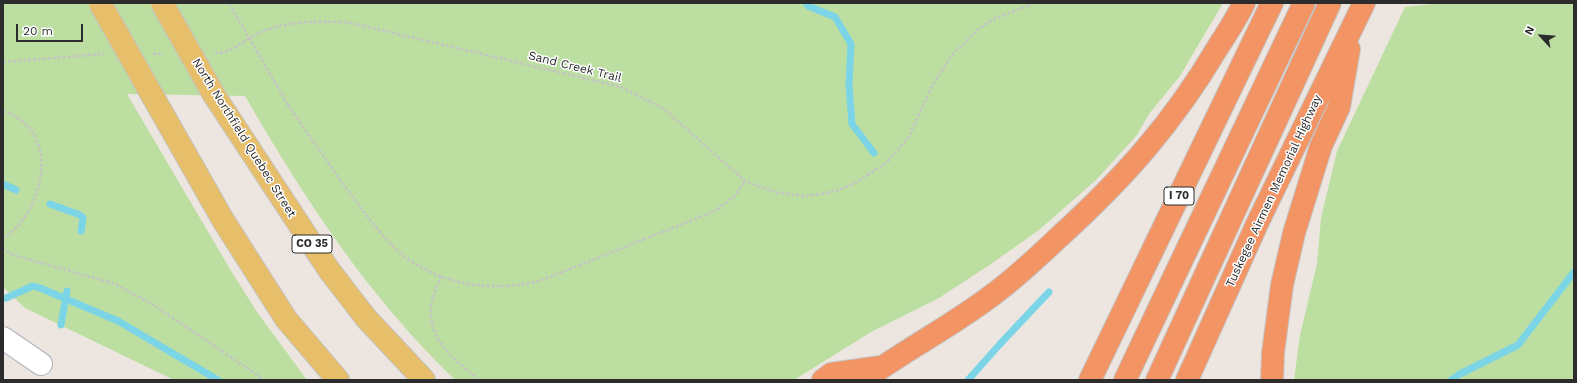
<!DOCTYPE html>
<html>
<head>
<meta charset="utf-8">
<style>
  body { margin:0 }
  #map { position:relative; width:1577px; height:383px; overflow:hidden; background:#ede6e0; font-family:"Work Sans",sans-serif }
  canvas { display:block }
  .frame { position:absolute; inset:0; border:4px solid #2c2c2c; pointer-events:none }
  .north { position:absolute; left:1521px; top:16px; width:40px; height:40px; -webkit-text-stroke:3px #fff; paint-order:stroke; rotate:296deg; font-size:11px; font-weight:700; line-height:16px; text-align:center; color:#2c2c2c }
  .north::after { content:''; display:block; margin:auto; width:14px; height:18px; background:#2c2c2c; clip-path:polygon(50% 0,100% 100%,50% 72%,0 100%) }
  .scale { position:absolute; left:16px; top:24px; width:67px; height:18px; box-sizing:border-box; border:2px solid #2c2c2c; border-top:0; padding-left:5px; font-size:12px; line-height:14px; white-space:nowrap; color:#2c2c2c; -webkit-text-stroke:3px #fff; paint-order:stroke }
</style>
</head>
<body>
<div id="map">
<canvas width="1577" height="383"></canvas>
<div class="frame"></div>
<div class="north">N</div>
<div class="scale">20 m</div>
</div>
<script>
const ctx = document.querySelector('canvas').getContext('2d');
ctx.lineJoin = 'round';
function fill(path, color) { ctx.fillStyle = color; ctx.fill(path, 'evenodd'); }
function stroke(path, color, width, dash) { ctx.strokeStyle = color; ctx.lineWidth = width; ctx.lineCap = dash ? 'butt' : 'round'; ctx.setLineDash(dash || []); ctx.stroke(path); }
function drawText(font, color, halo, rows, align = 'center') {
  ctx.font = font + ' "Work Sans",sans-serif'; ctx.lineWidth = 3; ctx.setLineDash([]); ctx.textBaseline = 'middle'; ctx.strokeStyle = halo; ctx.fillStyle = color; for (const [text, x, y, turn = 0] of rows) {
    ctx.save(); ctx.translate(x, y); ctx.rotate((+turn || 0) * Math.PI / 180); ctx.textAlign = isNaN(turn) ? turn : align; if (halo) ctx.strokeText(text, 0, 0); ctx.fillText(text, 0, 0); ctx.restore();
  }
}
const green = new Path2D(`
  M3,3H1223L1180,76L1149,114L1137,135L1096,180L1039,230L991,264L939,298L871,332L794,380H455C368,296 305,200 245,96L127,94L230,269L257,312L307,380H174L25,308L3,287Z
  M1442,3H1574V380H1294L1300,335L1317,264L1321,218L1337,151L1405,7Z`);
const stream = new Path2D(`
  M806,3L808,6L835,17L851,44L849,85L852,124L874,153
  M3,184L16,190
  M50,204L80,215L83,218L81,231
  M6,298L33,286L40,288L118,321L218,380
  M61,325L67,291
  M968,380L1000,344L1049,292
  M1451,380L1458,375L1518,345L1574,272`);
const path = new Path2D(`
  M215,53C233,53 244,40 259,33C288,20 316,22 347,22L621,87L664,109L745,181L775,192L803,196L821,194L838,190L855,183L886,163L908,138L932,86L952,55L979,29L994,19L1035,3
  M153,54H164
  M3,62L104,54
  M288,105C310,137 332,169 355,200C371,221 386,243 408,259C447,287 500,293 545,279L715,211L735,196L745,181
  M3,111C54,127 48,187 21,222C17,228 9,234 3,239
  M3,247L10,254L115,284L152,304L265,380
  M441,276C437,286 432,297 431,308C428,340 457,362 479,380`);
const minor = new Path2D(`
  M3,338L41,364`);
const major = new Path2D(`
  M152,95L223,220L286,319L338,380
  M214,95L329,270L366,318L424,380`);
const highway = new Path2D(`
  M823,380L831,374L881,367
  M864,380C906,349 954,325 995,293C1018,276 1039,256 1059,237C1124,178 1173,123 1218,47C1227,33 1237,18 1244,3
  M1090,380L1272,3
  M1125,380L1304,3
  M1157,380L1330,3
  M1187,380L1257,224L1364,3
  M1272,380L1273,353L1282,285L1294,233L1321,146L1339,107L1349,49`);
const pathBridge = new Path2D(`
  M229,3L288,105`);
const majorBridge = new Path2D(`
  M100,3L152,95
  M162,3L214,95`);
const shields = [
  [1179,196,30],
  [312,244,40]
];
const shieldNames = [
  ["I 70",1179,196],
  ["CO 35",312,244]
];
const streetNames = [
  ["Sand Creek Trail",575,67,14],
  ["North Northfield Quebec Street",244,138,58],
  ["Tuskegee Airmen Memorial Highway",1274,191,-65]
];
fill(green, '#bcdfa1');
stroke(stream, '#7bd5e7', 7);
stroke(minor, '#b0b3bc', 24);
stroke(major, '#c4c4c4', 24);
stroke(highway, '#c4c4c4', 24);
stroke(path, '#c4c4c4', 2.5, [3, 2]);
stroke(minor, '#fff', 22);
stroke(major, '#e7be6a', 22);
stroke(highway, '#f39465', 22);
stroke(majorBridge, '#c4c4c4', 24, []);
stroke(pathBridge, '#c4c4c4', 2.5, [3, 2]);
stroke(majorBridge, '#e7be6a', 22);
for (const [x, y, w] of shields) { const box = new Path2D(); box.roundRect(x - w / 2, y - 9, w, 18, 3); ctx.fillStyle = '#fff'; ctx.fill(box); stroke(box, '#2c2c2c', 1); }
drawText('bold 11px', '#2c2c2c', null, shieldNames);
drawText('12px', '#2c2c2c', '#fff', streetNames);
</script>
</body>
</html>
